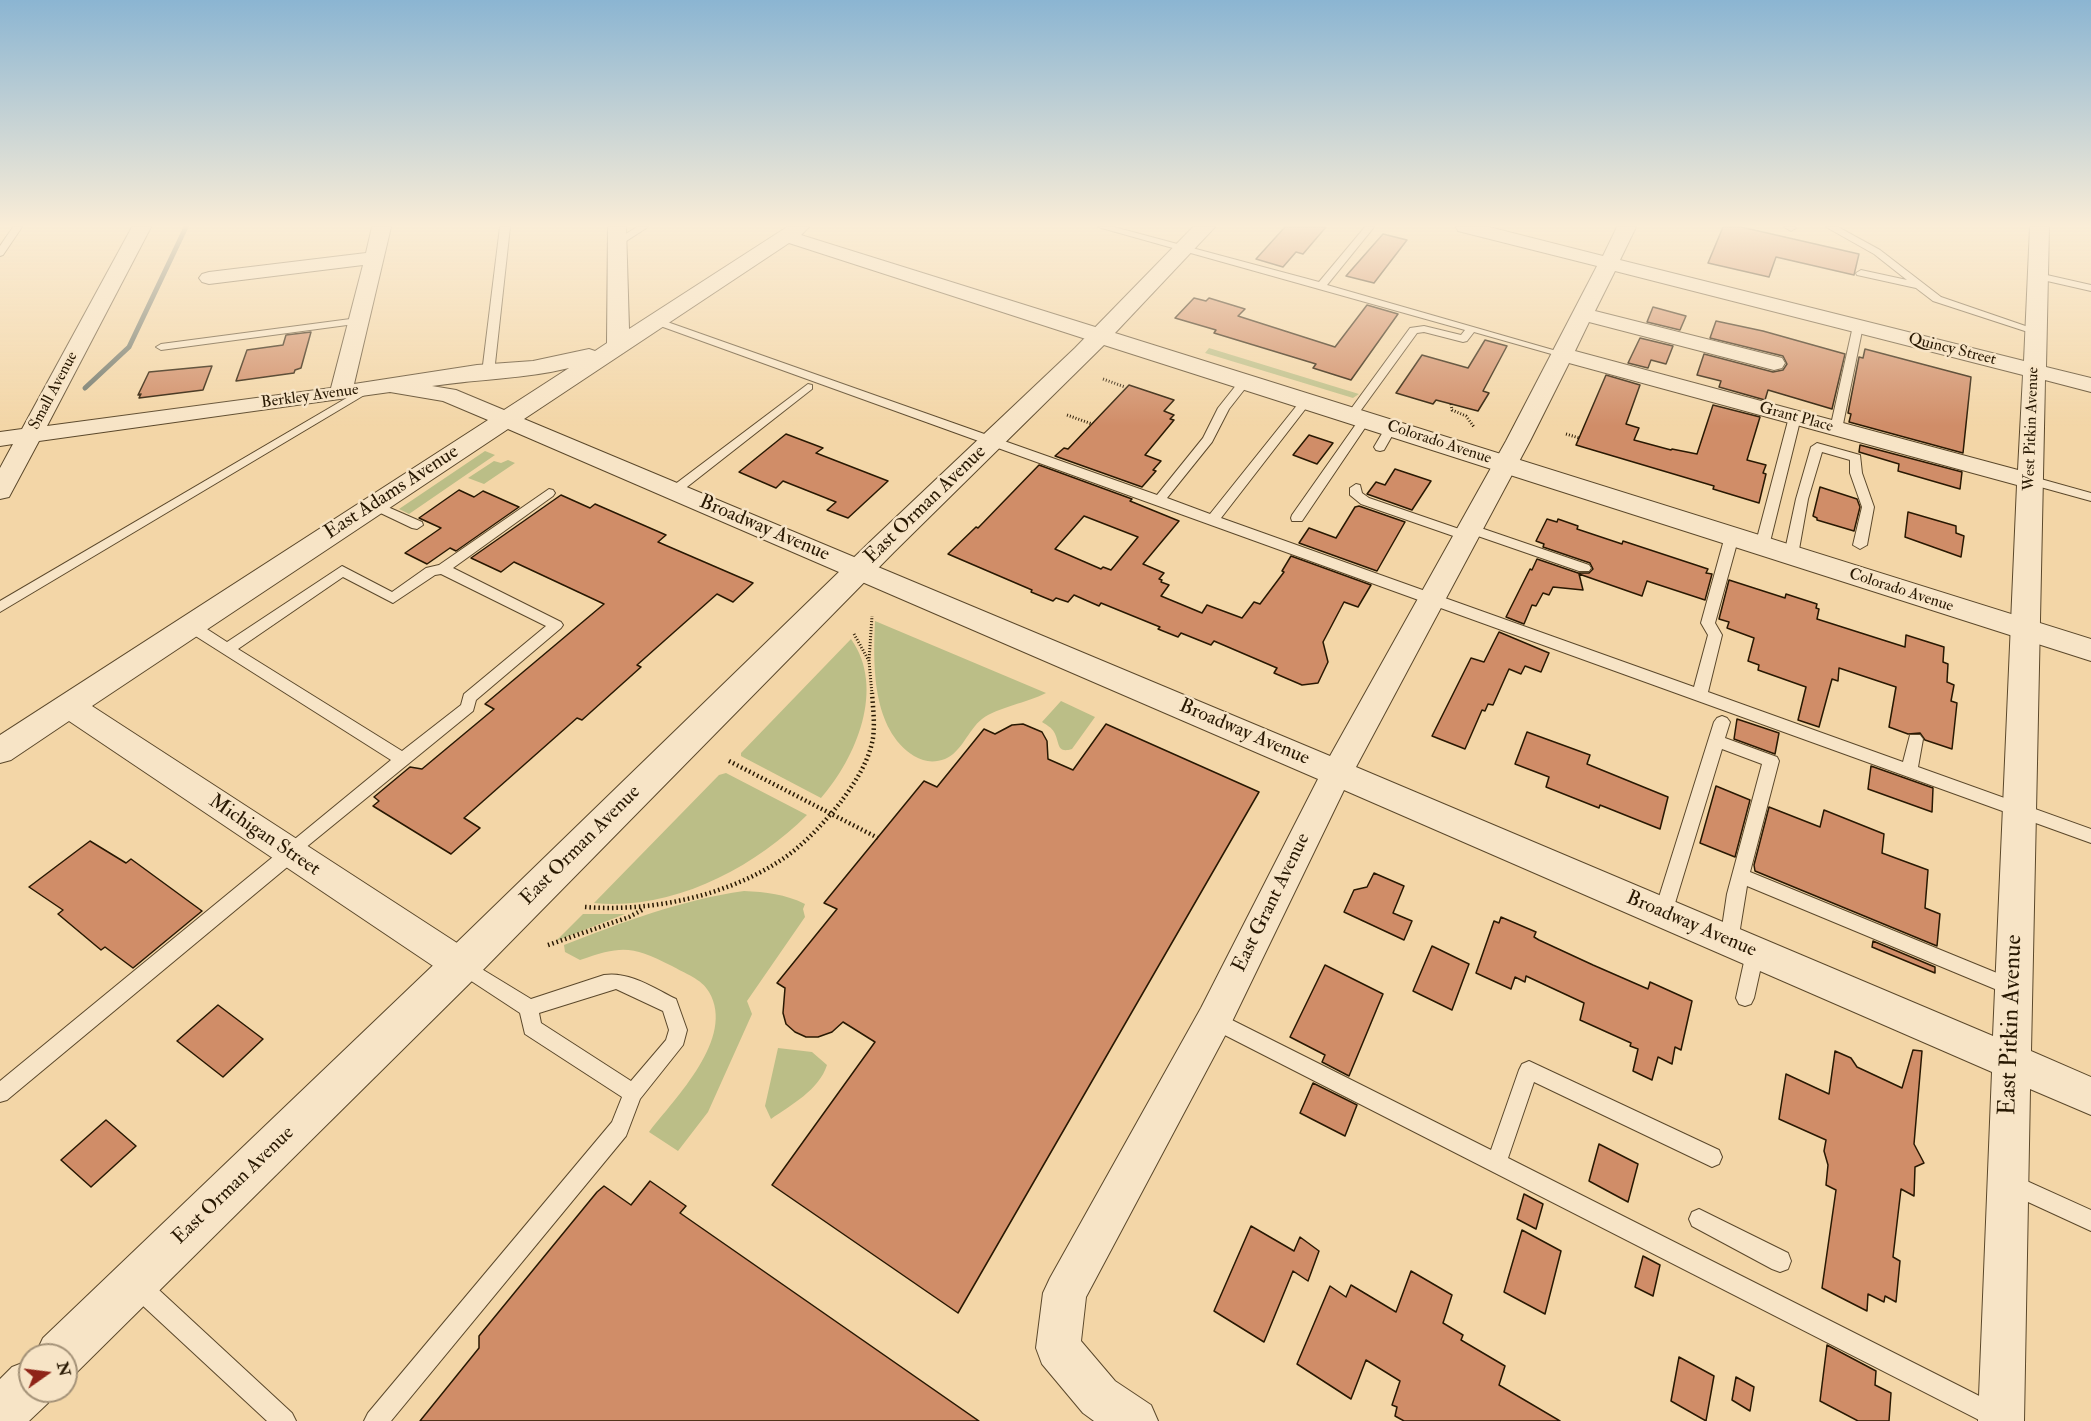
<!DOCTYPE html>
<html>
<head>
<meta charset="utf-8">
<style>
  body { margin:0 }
  #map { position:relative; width:2091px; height:1421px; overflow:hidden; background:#f3d6a7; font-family:"IM FELL Double Pica",serif }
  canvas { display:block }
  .north { position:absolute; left:18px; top:1343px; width:60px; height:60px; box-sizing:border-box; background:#f7e4c6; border:2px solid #a49278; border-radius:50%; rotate:76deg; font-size:16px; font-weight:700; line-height:24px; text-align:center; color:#281802 }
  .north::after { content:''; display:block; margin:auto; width:21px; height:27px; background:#8f2418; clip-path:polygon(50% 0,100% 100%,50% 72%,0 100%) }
</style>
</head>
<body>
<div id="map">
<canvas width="2091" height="1421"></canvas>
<div class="north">N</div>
</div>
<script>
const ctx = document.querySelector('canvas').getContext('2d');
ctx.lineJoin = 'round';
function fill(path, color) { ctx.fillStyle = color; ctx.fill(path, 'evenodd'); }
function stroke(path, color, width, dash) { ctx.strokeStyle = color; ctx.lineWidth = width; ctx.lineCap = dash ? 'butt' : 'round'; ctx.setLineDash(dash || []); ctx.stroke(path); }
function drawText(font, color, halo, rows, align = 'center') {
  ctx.font = font + ' "IM FELL Double Pica",serif'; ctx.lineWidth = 5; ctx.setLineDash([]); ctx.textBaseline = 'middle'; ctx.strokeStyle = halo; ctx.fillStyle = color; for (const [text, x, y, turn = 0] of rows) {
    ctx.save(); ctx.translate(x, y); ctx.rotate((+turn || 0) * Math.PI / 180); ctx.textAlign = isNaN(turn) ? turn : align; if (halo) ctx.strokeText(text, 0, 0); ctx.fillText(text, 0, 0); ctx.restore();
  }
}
const green = new Path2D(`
  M1209,348L1359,394L1353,398L1205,353Z
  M485,451L495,455L409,514L399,509Z
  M508,460L515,463L484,484L468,478L494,461L501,463Z
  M875,621L1046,693C1027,703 998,707 982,719C968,730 962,752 945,759C934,763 924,762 914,756C872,729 873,666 875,621Z
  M851,639C886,688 856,758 821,798L741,756V753Z
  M1061,701L1095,717L1072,749C1056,754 1060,742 1054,732C1052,728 1047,725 1042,722Z
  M726,773L807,815C753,869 671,911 594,903L719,775Z
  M744,891C766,892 785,894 805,904L803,909L805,917L747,1001L752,1014L708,1112L678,1151L649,1132C675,1098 736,1038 709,992C702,979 684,973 672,966C632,946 623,945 580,960L565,952L564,945C623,922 681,900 744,891Z
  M583,914H625L556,941Z
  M778,1048L812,1052L827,1065C819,1090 791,1105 771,1119L765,1106Z`);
const stream = new Path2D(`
  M85,388L129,347L186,227`);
const building = new Path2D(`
  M1285,227H1326L1303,254L1296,252L1283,267L1256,259Z
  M1723,227H1741L1859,254L1854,275L1776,257L1769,277L1708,263Z
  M1383,234L1407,240L1374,283L1346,276Z
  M1194,298L1206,301L1209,298L1245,309L1238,316L1335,347L1367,305L1398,314L1351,380L1313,368L1316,364L1214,333L1216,330L1175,318Z
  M1653,307L1686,316L1680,330L1647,322Z
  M1716,321L1763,331L1845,354L1832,409L1768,390L1765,400L1719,387L1721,381L1697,375L1704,354L1773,372L1783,370L1787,364L1783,356L1710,338Z
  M311,332L301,368L295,370L294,373L236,381L247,350L283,345L286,335Z
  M1640,338L1673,346L1666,364L1651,360L1648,368L1628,363Z
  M1485,340L1507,346L1483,391L1489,393L1478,411L1436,400L1433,404L1396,393L1422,355L1468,368Z
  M1865,349L1971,377L1963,453L1849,422L1851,414L1848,413L1859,357L1863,358Z
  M212,366L203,390L139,398L141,394L138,395L149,372Z
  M1606,375L1640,385L1626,424L1639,428L1634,440L1671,450L1672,449L1697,454L1713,405L1760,417L1747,460L1766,465L1763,473L1766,474L1759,503L1713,489L1714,486L1576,445Z
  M1129,385L1174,400L1164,411L1174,415L1170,419L1174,420L1145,455L1161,461L1153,470L1156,471L1142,487L1055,456L1064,448L1068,449Z
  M786,434L823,448L816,453L888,481L848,518L827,510L836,502L783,481L776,488L739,472Z
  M1309,435L1333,443L1317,464L1293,455Z
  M1860,445L1962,472L1960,489L1898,471L1899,464L1859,452Z
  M1039,465L1132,499L1130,501L1179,521L1143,564L1164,573L1159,579L1162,580L1161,582L1169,585L1161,596L1202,613L1207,605L1242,618L1254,602L1260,604L1284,572L1282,571L1291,556L1371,585L1358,607L1344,602L1323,642L1328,662L1318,683L1302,685L1274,673L1277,668L1214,641L1211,645L1181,633L1178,637L1158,629L1160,627L1101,603L1099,606L1074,595L1068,602L1056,598L1053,601L1031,592L1032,590L948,554L976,527L978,528ZM1084,516L1138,537L1111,570L1103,567L1101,569L1055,549Z
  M1395,469L1431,481L1412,510L1367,494L1376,482L1385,485Z
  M1820,487L1857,499L1860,507L1854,531L1817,520V518L1813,516Z
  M459,490L474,497L483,491L519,507L456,551L450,548L427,564L405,553L441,528L419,518Z
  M561,495L590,508L595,504L666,535L658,542L753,583L733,602L717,594L637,665L641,667L582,720L577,718L464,818L480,828L451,854L373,806L379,801L374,797L410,767L422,769L494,709L485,704L604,604L514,562L501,572L471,558Z
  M1359,506L1405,522L1377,571L1299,543L1309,528L1336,538L1355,507Z
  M1908,512L1956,526V533L1964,536L1961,557L1905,537Z
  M1547,519L1557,522L1558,519L1578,526L1577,529L1622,544L1623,541L1708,569L1706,573L1712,574L1705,600L1647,581L1642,596L1579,574L1583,590L1553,587L1549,595L1543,593L1536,606L1532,605L1524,624L1506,617L1530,569L1532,570L1537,559L1578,573H1589L1593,569L1590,563L1543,547L1544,544L1536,541Z
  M1729,580L1785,598L1786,594L1817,604L1816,608L1819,609L1817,619L1905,647L1906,635L1944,647L1943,662L1948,664L1947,682L1954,685L1951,701L1957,703L1952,749L1925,740L1920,733L1908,734L1889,727L1896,687L1839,668L1838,681L1832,679L1819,727L1798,720L1806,687L1758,670L1759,665L1748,661L1754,638L1727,628L1729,622L1719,619Z
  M1499,632L1549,653L1541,672L1525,666L1521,674L1509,669L1493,705L1488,704L1485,711L1482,710L1465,749L1432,736L1471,658L1484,662Z
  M1737,719L1779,733L1775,754L1734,739Z
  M1023,724L1042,732L1047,741L1048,759L1073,770L1106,724L1259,792L958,1313L772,1185L875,1042L843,1022L832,1032L818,1037H806L795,1032L786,1024L783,1013L785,988L777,983L837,909L824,903L924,781L937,787L984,729L995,734L1012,725Z
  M1527,732L1590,755L1587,764L1668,797L1660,829L1600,805L1599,808L1546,787L1549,777L1515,764Z
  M1871,766L1933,788L1932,812L1868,789Z
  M1716,786L1750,800L1735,857L1700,843Z
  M1769,807L1820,827L1824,810L1884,834L1882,853L1928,870L1925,908L1940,914L1937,946L1755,871L1754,865Z
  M90,841L126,863L131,859L202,911L133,968L105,947L101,950L58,914L63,910L29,887Z
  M1374,873L1404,886L1393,913L1412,921L1404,940L1344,912L1354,890L1367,887Z
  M1501,917L1536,932L1534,937L1539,940L1593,965L1648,989L1650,982L1692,1001L1681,1050L1675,1047L1672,1064L1658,1057L1652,1080L1633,1071L1638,1049L1630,1046L1631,1043L1580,1020L1584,1003L1526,976L1525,982L1515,977L1511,989L1476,973L1494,921L1499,923Z
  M1873,941L1935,967V973L1872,947Z
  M1432,946L1469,964L1452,1010L1413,991Z
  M1325,965L1383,994L1349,1076L1322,1062L1325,1055L1290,1037Z
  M218,1005L263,1039L223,1077L177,1041Z
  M1913,1050L1922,1051L1914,1144L1924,1163L1915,1167L1914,1196L1901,1189L1893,1257L1900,1261L1896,1302L1885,1296L1884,1302L1868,1294L1867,1311L1822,1288L1836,1190L1826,1185L1828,1165L1824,1151L1826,1140L1779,1119L1786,1074L1829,1094L1835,1051L1851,1058L1857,1067L1902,1088Z
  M1313,1083L1357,1105L1345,1136L1300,1113Z
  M106,1120L136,1146L91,1187L61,1160Z
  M1599,1144L1638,1164L1628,1202L1589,1181Z
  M650,1181L686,1206L680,1213L979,1421H420L479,1348V1336L597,1192L604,1186L631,1205Z
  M1524,1194L1543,1204L1536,1229L1517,1219Z
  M1251,1226L1294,1251L1300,1237L1319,1251L1308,1281L1293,1271L1264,1342L1214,1311Z
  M1522,1230L1561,1251L1545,1314L1504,1292Z
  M1643,1256L1660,1265L1653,1296L1635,1287Z
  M1411,1271L1452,1295L1443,1323L1463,1335L1461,1340L1505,1366L1499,1385L1560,1421H1404L1395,1416L1397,1407L1392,1405L1400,1381L1366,1360L1351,1399L1297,1364L1330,1286L1346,1297L1351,1285L1396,1312Z
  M1827,1345L1876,1371L1875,1385L1891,1393L1889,1421H1858L1820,1401Z
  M1679,1357L1714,1376L1706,1421L1671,1401Z
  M1736,1377L1754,1387L1750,1411L1732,1400Z`);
const pathFar1 = new Path2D(`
  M1103,379L1125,387
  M1451,404L1452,410L1466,416L1474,427
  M1067,415L1092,424
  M1566,434L1579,438
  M854,634L869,661
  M872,694L869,661L872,616`);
const path = new Path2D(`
  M729,761L878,838
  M585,907C649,912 723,897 778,862C802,847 822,825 840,803C854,784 869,762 873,738C875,723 873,708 872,693
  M548,945L629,917L644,909`);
const service = new Path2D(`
  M13,227H22L3,255L0,256V246Z
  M500,227H510L494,373L488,376L482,373Z
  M637,227H648L620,245H614V241Z
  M1098,227H1114L1319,282L1365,227H1374L1327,285L1567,354L1562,357L1474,332L1467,341L1463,342L1424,332L1417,333L1356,417H1348V413L1410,328L1424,326L1461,335L1465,330Z
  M1784,227H1795L1796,228L1791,231Z
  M1826,227H1838L1880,250L1941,297L2040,331L2039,333H2031L1933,301L1916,288L1857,275L1856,273L1861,270L1907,280L1874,254Z
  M2038,273L2091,285V291L2034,278V274Z
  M358,318L363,321L362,323L161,350L156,347L161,344Z
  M656,318L1157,495L1203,438L1218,408L1241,379H1249L1251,381L1229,409L1212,442L1167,498L1210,514L1302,399H1310V403L1221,518L1694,687L1708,635L1701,623L1725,536L1732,532L1737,533L1739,536L1715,623L1722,635L1708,692L1903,762L1910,735H1920L1923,739L1918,767L2091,829V843L652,323V319Z
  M1858,323L1863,326L1842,429L1836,433L1830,429L1853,326Z
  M808,384L812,385V389L678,494H670L668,491L670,488Z
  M367,386L371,387V391L0,612V601Z
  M1795,414L1801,417L1769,546L1762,550L1755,546L1789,417Z
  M1365,415L1371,419L1302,521H1292L1291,518L1292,515L1361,417Z
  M1391,423L1397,427L1384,450L1380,451L1376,450L1374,447L1387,425Z
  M1817,443L1860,455L1862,473L1874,507L1867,545L1860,549L1853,545L1862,507L1850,473V460L1822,452L1808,499L1798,555L1791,559L1784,555L1796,499L1811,447Z
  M2030,476L2091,493V501L2026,483L2024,480L2026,477Z
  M1356,484L1360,485L1362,493L1369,498L1465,531V526H1475L1589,565L1591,568L1589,571H1579L1472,534V539H1462L1361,504L1350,495V488Z
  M549,489L553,490L555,493L553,496L453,568L561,622L563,625L561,628L476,700L473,711L299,853L297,859L7,1100L0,1102V1081L391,760L186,630L184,626L186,622H196L227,642L342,566L392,592L426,568L439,565ZM441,574L546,626L464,694L461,705L402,751L238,649L343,577L393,603L435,575Z
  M374,501L422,522L423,525L417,529L412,528L370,508L368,505Z
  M1722,716L1727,718L1730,722L1725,738L1777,757L1779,761L1750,872L2019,982L2022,988L2019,994L2013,996L2007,994L1747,886L1738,941L1735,947L1729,949L1723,947L1720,941L1727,894L1762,764L1722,749L1672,913L1669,918L1663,921L1657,918L1654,913L1714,722L1717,718Z
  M1755,945L1761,947L1764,953L1754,998L1751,1004L1745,1006L1739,1004L1736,998L1746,953L1749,947Z
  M462,957L531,999L604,975C629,971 654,988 676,999L687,1030L683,1045L640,1099L626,1136L391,1421H364L368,1413L612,1122L622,1097L525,1034L520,1013L456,971L453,965L456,959ZM616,989L663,1011L669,1030L666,1040L631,1081L541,1023L539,1013Z
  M1214,1011L1491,1150L1519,1070L1522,1064L1529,1061L1719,1150L1722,1157L1719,1164L1712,1167L1534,1082L1508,1158L2013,1413L2017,1421H1981L1207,1026L1205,1020L1207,1014Z
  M2009,1173L2091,1210V1231L2002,1190L1999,1183L2002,1176Z
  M1699,1209L1788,1253L1791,1261L1788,1269L1780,1272L1772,1269L1692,1226L1689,1219L1692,1212Z
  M137,1274L145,1277L292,1413L296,1421H267L129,1293L126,1285L129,1277Z`);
const minor = new Path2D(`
  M132,227H151L47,426L331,388L363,265L209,284L202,282L199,278L202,274L209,272L366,253L372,227H391L354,384L477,365L533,361L589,349L595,351L607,343L608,227H626L629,329L787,227H809L801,235L1108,331L1111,336L1108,341L1100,342L1092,341L789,243L524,419L1330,756L1506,441L1597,266L1458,231L1456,227H1489L1603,256L1617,227H1636L1620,260L2024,361L2030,227H2049L2046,367L2091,378V392L2045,380L2031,1051L2091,1077V1115L2030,1089L2024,1421H1978L1992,1072L1344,790L1227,1032L1086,1297L1081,1341L1115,1381L1151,1405L1158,1421H1094L1083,1413L1042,1364L1036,1348L1043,1293L1050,1278L1201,1008L1318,779L508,429L92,706L474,954L479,965L474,976L461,981L448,976L69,721L11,760L0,763V735L488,420L443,401L390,392L39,441L9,497L0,499V468L13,444L0,446V432L22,429ZM1615,271L2023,375L2018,470L1575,351L1589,322L1774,370L1782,368L1785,363L1782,358L1595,311ZM1569,363L2017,485L1993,1036L1356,767L1530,441ZM569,368L504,410L456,390L432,386C478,379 524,379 569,368Z`);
const tertiary = new Path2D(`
  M1193,227H1215L1115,333L2091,639V661L1104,345L894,552L475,978L77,1372L66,1377V1355H35L43,1338L447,952L874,538L1075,348Z
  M30,1360V1391H52L48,1403L29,1421H0V1379L12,1367Z`);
const farStreetnames = [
  ["Quincy Street",1952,350,14],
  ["Small Avenue",54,391,-62],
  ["Berkley Avenue",310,397,-8],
  ["Grant Place",1796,418,15],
  ["West Pitkin Avenue",2032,429,-88],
  ["Colorado Avenue",1439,443,18],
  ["Colorado Avenue",1901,591,18]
];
const streetNames = [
  ["East Adams Avenue",392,493,-33],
  ["East Orman Avenue",926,505,-44],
  ["Broadway Avenue",764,529,23],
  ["Broadway Avenue",1244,733,23],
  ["Michigan Street",264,836,34],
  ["East Orman Avenue",581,846,-45],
  ["East Grant Avenue",1272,903,-64],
  ["Broadway Avenue",1691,925,23],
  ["East Orman Avenue",234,1186,-44]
];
const nearStreetnames = [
  ["East Pitkin Avenue",2012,1025,-88]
];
fill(green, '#bbbe87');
stroke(stream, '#70776c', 5);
fill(building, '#d08d68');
stroke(building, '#281802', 1.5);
stroke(service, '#5b482b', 2);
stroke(minor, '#5b482b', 2);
stroke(tertiary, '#5b482b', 2);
stroke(pathFar1, '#281802', 3, [1, 2]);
stroke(path, '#281802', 4.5, [1.5, 3]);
fill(service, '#f7e4c6');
fill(minor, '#f7e4c6');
fill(tertiary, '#f7e4c6');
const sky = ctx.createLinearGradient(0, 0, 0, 426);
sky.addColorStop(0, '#8bb5d2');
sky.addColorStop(0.53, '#faedd7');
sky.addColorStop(1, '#faedd700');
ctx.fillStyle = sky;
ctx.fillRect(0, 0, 2091, 426);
drawText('16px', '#281802', '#f7e4c6', farStreetnames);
drawText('20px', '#281802', '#f7e4c6', streetNames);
drawText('24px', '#281802', '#f7e4c6', nearStreetnames);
</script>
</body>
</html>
